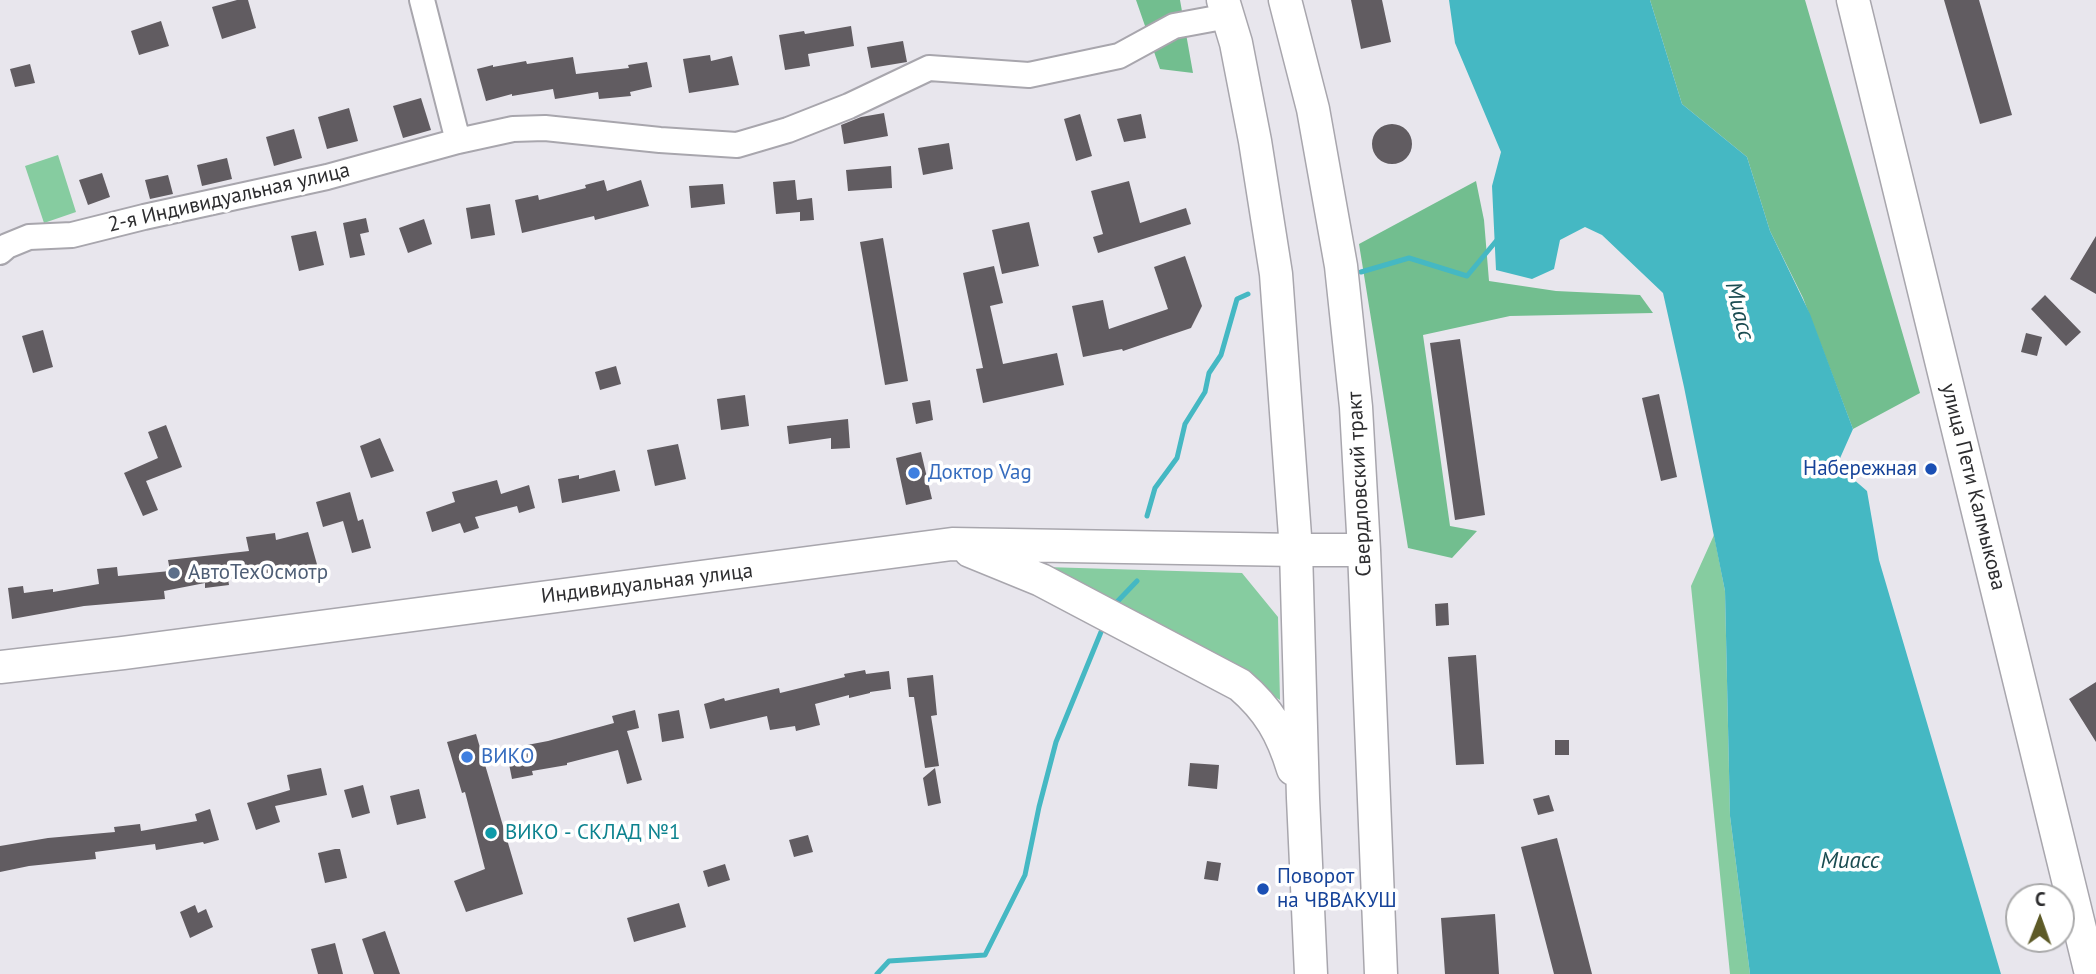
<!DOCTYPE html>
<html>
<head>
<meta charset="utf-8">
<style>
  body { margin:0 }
  #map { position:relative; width:2096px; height:974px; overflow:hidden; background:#e8e6ed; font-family:"PT Sans",sans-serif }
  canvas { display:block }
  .north { position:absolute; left:2005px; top:883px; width:70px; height:70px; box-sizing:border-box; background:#fff; border:2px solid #ababac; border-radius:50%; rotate:1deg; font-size:19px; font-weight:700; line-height:28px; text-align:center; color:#2d2d2f }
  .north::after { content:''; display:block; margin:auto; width:24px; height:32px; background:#5d5a27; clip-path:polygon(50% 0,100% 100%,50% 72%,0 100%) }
</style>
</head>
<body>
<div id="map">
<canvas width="2096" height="974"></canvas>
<div class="north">С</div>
</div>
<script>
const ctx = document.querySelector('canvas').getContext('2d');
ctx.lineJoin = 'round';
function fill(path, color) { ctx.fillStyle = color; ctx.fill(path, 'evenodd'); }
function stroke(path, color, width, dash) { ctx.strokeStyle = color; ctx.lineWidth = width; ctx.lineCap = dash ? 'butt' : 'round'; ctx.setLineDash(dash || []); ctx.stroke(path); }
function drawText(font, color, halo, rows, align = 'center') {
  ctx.font = font + ' "PT Sans",sans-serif'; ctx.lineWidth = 7; ctx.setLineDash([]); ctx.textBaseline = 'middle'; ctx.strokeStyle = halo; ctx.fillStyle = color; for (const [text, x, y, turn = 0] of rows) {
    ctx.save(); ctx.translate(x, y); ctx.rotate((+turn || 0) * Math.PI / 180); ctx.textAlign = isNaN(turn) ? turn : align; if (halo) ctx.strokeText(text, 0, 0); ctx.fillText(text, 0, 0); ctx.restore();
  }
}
const green = new Path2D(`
  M58,155L76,212L44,223L25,166Z
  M1714,535L1725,591L1730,816L1750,974H1730L1691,586Z
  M1046,567L1242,573L1278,617L1280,700L1177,637Z`);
const forest = new Path2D(`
  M1136,0H1180L1193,73L1160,69Z
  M1650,0H1805L1920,393L1853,429L1803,298L1770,231L1747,157L1682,104Z
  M1476,181L1484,220L1489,281L1556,291L1640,295L1653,313L1510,316L1423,335L1450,526L1477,531L1452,558L1408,548L1359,244Z`);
const water = new Path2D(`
  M1449,0H1650L1682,104L1747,157L1770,231L1810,314L1853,429L1837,465L1867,491L1879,560L2001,974H1750L1730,816L1725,591L1684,387L1663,293L1602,235L1585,227L1560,240L1554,269L1532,279L1496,270L1492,186L1501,152L1455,43Z`);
const stream = new Path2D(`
  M1361,272L1409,258L1467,276L1497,240
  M1147,516L1155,488L1177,458L1185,424L1205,392L1209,373L1221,355L1237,299L1248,294
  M1114,605L1137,581
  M877,974L889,961L985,955L1025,875L1039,807L1056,742L1101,632`);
const building = new Path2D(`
  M237,0H248L256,28L222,39L212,7Z
  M1351,0H1382L1391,42L1361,49Z
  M1944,0H1979L2012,115L1980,124Z
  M161,21L169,46L139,55L131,31Z
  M851,26L854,46L808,54L810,66L785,70L779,35L804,31L805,34Z
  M903,41L907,62L871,68L867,47Z
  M710,55L711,61L732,56L739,85L689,93L683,59Z
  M573,57L576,74L629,68L628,65L647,62L652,87L630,92L631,96L599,99L598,92L555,99L553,89L512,96V94L486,101L477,69L493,65V67L526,61L527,64Z
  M30,64L35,83L15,87L10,69Z
  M421,98L431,130L403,138L393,106Z
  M349,108L358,141L327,149L318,117Z
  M884,113L888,136L844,144L841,125L861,117Z
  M1080,114L1092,156L1076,161L1064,119Z
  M1141,114L1146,138L1124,142L1117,119Z
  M1372 144a20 20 0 1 1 40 0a20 20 0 1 1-40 0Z
  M294,129L302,158L274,166L266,137Z
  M949,143L953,169L923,175L918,148Z
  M227,158L232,179L202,186L197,165Z
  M891,166L892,188L848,191L846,170Z
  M102,173L110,197L88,205L79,180Z
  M168,175L173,194L150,199L145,180Z
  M604,180L607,191L641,180L649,206L595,220L594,216L522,233L515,200L538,195L539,200L586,188L585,185Z
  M795,180L797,200L812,198L814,220L800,221V212L776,214L773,182Z
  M1129,181L1140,223L1186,208L1191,224L1098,253L1093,237L1103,234L1091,191Z
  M723,184L725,204L691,208L689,186Z
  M490,204L495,235L471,239L466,208Z
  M366,218L369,232L360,234L365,255L350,258L343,223Z
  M424,219L432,244L408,253L399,228Z
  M1029,222L1039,266L1002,274L992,230Z
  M316,231L324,265L299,271L291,236Z
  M2096,236V294L2070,279Z
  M883,238L908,381L885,385L860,242Z
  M1185,256L1202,306L1191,328L1123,351L1122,349L1083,357L1072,306L1103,300L1109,329L1168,309L1154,267Z
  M994,266L1003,303L990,306L1003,364L1057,353L1064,385L983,403L976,369L983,368L963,273Z
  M2045,295L2081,332L2066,346L2031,309Z
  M43,330L53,367L33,373L22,336Z
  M2026,333L2042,337L2037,356L2021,352Z
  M1460,339L1485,515L1455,520L1430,343Z
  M616,366L621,384L600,390L595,372Z
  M1659,394L1677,477L1661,481L1642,398Z
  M745,395L749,426L721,430L717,399Z
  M930,400L933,420L916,424L912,403Z
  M848,419L850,448L831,449V438L789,444L787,426Z
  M166,425L182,467L146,481L158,510L143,516L124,473L158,458L148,432Z
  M380,438L394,471L371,478L360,446Z
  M678,444L686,479L655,486L647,450Z
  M921,452L932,499L906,505L896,458Z
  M615,470L620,491L562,503L558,479L579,475V479Z
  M497,480L501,494L529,485L535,508L519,513L517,506L475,517L479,528L464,533L460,523L432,532L426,512L455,502L452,492Z
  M350,492L358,521L363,519L371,548L352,553L343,521L323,527L316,502Z
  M308,532L318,568L301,572L300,568L228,579L229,585L205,588V583L164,591L165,599L84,606L12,619L8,588L23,586L24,593L53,589V592L99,584L97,569L117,567L118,576L170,571L168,560L249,551L246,537L275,533L276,540Z
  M1448,603L1449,625L1436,626L1435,604Z
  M1476,655L1484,764L1456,765L1448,657Z
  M865,670L866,674L889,671L891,689L870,692V693L849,698V695L815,704L820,725L796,731L795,726L770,730L767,716L710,729L704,704L724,698L725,701L779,688L780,693L845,677L844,674Z
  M933,675L937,715L931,716L939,766L925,768L914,697H909L907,678Z
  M2096,682V742L2069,699Z
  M635,710L639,728L627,731L642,780L627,784L618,750L567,763V765L532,771L533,775L512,779L506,749L548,741L614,723L612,716Z
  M679,710L684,738L662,742L658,714Z
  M476,734L523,894L466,912L454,881L485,869L465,792L462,793L447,742Z
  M1555,740H1569V755H1555Z
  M1190,763L1219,765L1217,789L1188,786Z
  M321,768L327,795L275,806L280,822L256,830L247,803L290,790L287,775Z
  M935,768L941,803L928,806L923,778Z
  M363,785L370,813L352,818L344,790Z
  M419,789L426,818L397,825L390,796Z
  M1549,795L1554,811L1538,815L1533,799Z
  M210,809L219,840L204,844L203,842L156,850L155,844L95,852L96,859L29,866L0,872V846L48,838L115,832L114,827L140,824L141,831L197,821L195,814Z
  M808,835L813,852L794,857L789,840Z
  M1557,838L1592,974H1554L1521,847Z
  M335,849H340L347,878L325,883L318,853Z
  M1207,861L1221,863L1218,881L1204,879Z
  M725,864L730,880L708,887L703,871Z
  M679,903L686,927L634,942L627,918Z
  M195,905L198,913L206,909L213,927L190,938L180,912Z
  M1495,914L1499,974H1445L1441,918Z
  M385,931L400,974H374L362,939Z
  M335,943L343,974H318L311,949Z`);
const minor = new Path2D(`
  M422,0L458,141
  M0,252L7,246L29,237L72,235L144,217L327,177L458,141L513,129L545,128L660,140L737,145L788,130L849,106L929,68L1029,75L1119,56L1174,26L1228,16`);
const major = new Path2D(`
  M1223,0L1236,43L1255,141L1276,274L1296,550L1303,798L1311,974
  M1285,0L1313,109L1341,266L1356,407L1364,550L1381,974
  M1853,0L2091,974
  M970,551L1041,580L1240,685C1269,710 1282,733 1293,769
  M0,667L123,653L952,544L1296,550H1364`);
const markers = [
  [1931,469,7,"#1a4fb4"],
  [914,473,7,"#3f7fe0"],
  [174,573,7,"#5c6f8a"],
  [467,757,7,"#3f7fe0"],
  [491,833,7,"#0f9aa8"],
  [1263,889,7,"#1a4fb4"]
];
const streetNames = [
  ["2-я Индивидуальная улица",229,198,-13],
  ["Свердловский тракт",1360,484,-93],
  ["улица Пети Калмыкова",1973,487,76],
  ["Индивидуальная улица",647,584,-7]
];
const transitNames = [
  ["Набережная",1917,469],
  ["Поворот",1277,877,"left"],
  ["на ЧВВАКУШ",1277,901,"left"]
];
const shopNames = [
  ["Доктор Vag",928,473],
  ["ВИКО",481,757]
];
const serviceNames = [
  ["АвтоТехОсмотр",188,573]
];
const cultureNames = [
  ["ВИКО - СКЛАД №1",505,833]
];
const waterNames = [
  ["Миасс",1739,311,76],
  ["Миасс",1850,861]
];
fill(green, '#86cca0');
fill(forest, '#72be8f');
fill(water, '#45b8c3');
stroke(stream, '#45b8c3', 5);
fill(building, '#615c61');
stroke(minor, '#a8a6ad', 28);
stroke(major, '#a8a6ad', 35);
stroke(minor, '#fff', 24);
stroke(major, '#fff', 32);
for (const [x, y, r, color] of markers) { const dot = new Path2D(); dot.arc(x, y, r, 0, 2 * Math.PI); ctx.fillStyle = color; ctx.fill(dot); stroke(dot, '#fff', 2.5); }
drawText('21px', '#2d2d2f', '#fff', streetNames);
drawText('21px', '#164399', '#fff', transitNames, 'right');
drawText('21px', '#366cbe', '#fff', shopNames, 'left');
drawText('21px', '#4e5e75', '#fff', serviceNames, 'left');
drawText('21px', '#0d838f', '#fff', cultureNames, 'left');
drawText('italic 23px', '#1a4c51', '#fff', waterNames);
</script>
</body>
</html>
